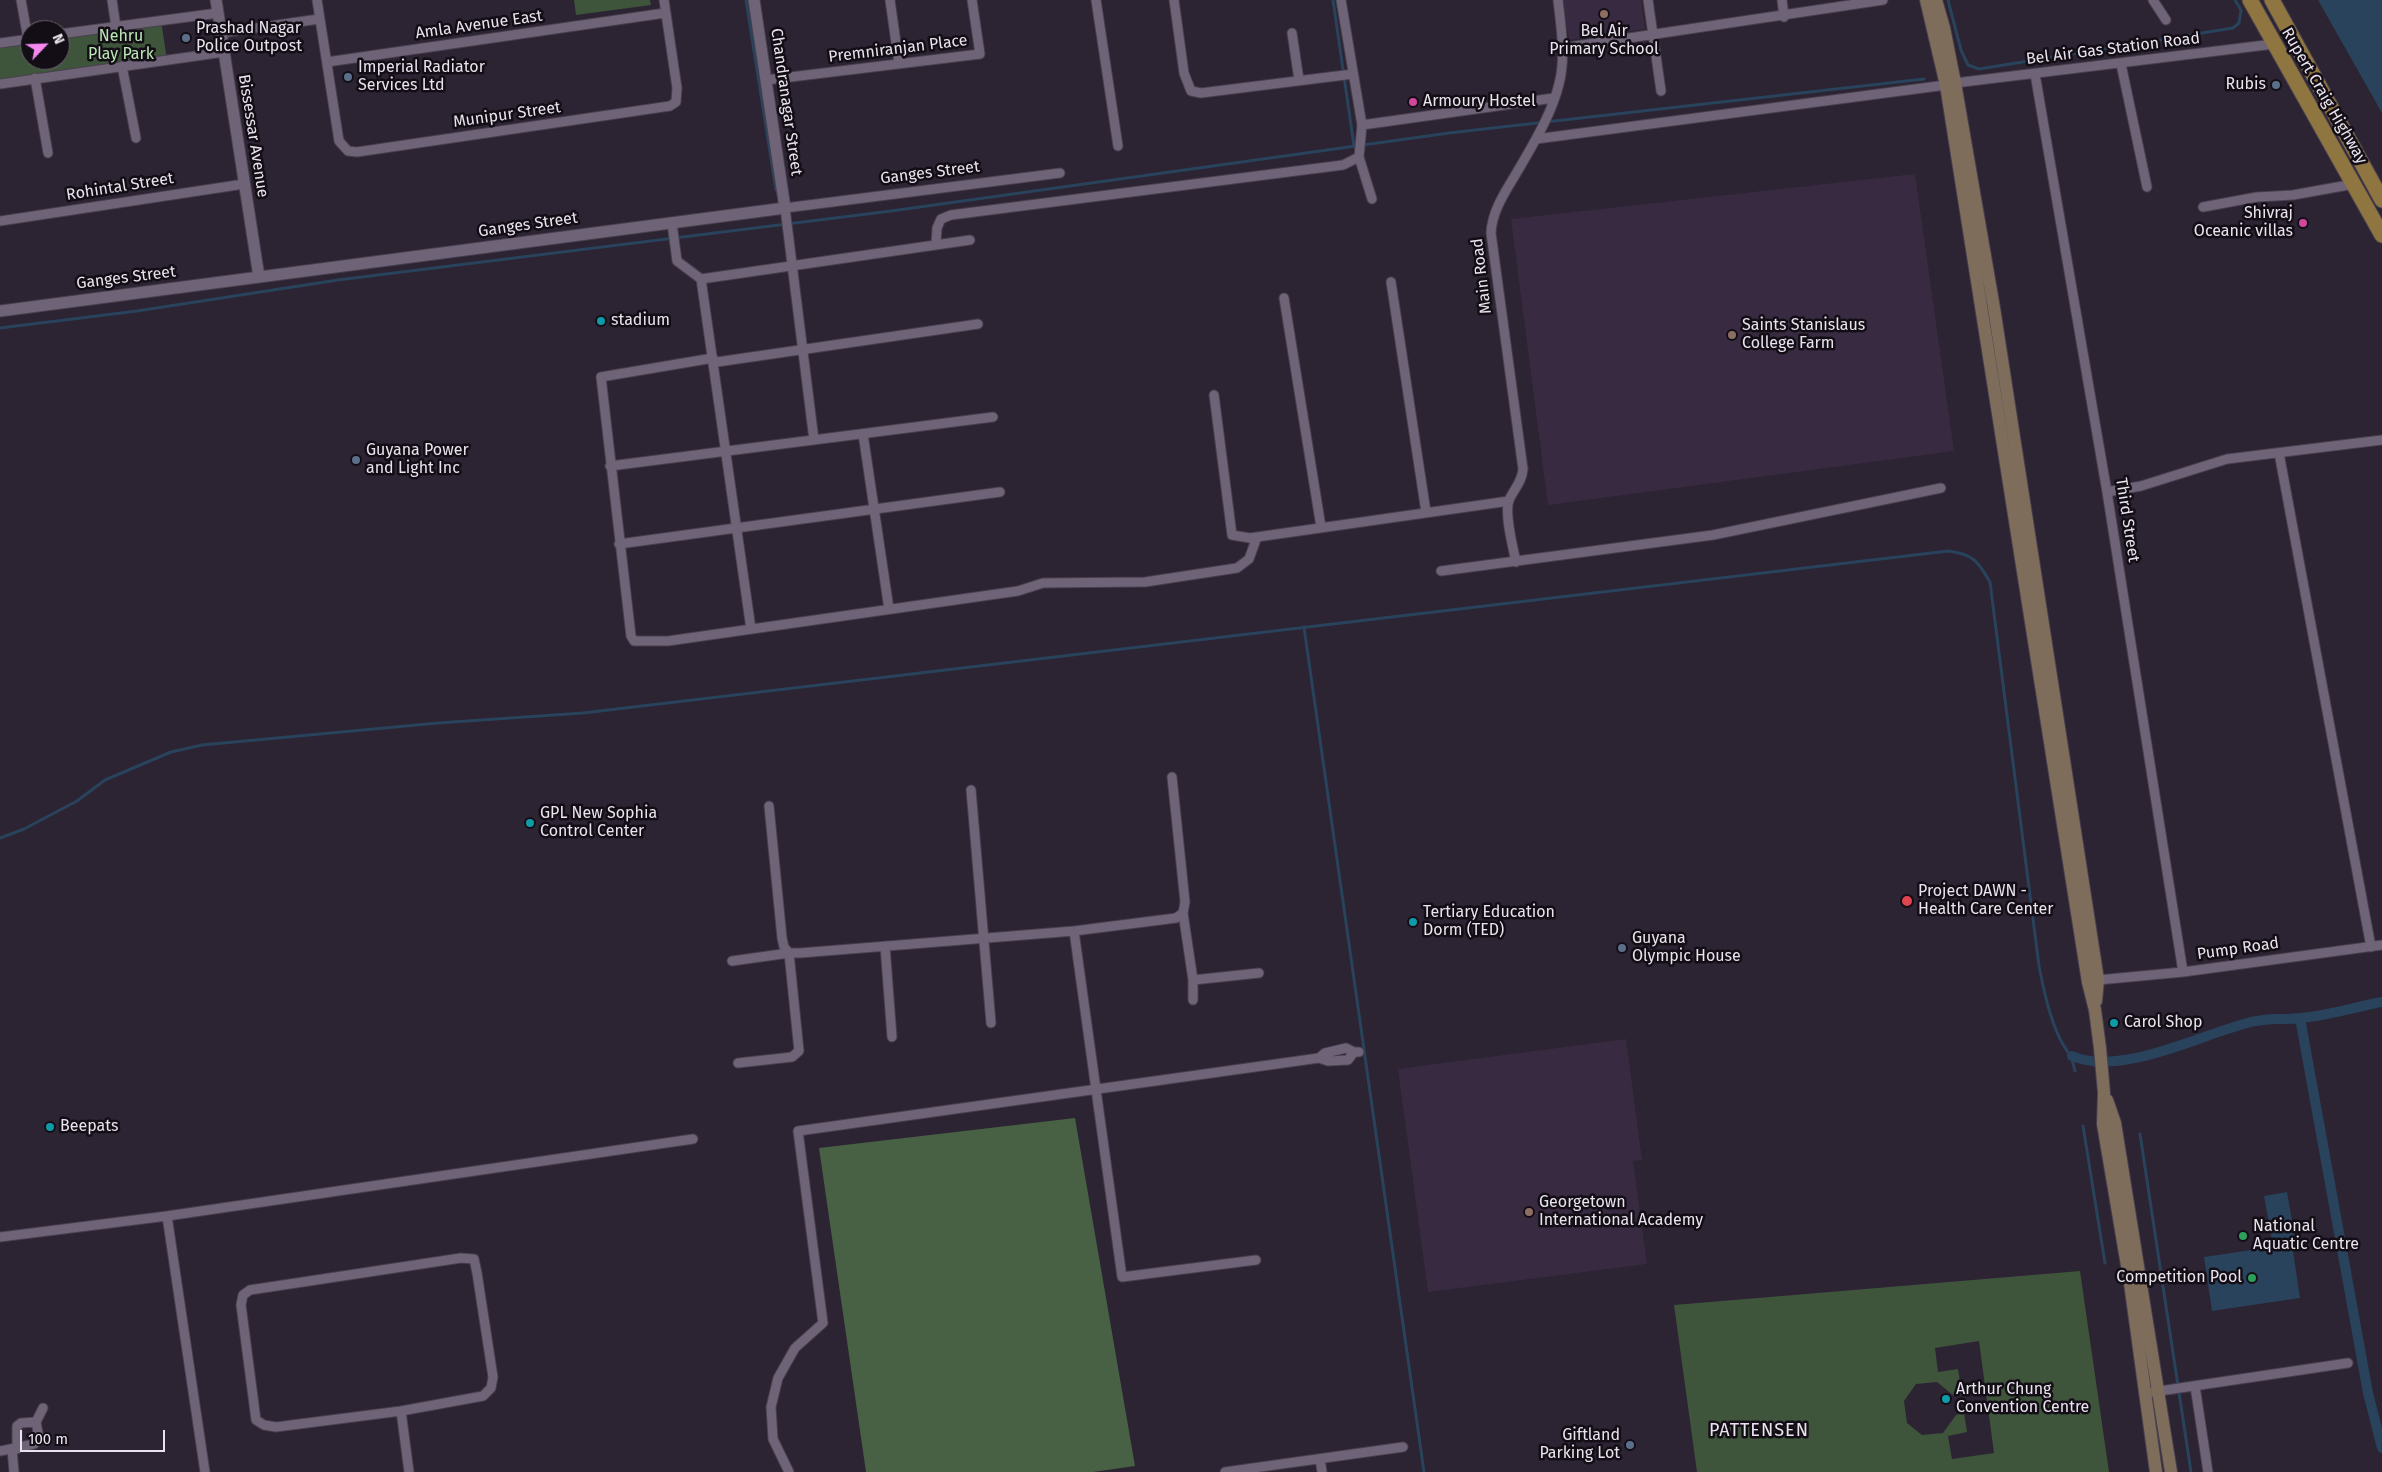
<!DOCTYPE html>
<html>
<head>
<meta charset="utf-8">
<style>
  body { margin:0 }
  #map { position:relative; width:2382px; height:1472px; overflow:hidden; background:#2c2333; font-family:"Fira Sans",sans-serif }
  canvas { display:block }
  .north { position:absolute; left:20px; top:20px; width:50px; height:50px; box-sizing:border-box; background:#130e16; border:1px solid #69636c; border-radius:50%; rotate:66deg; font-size:14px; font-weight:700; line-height:20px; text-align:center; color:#e9e3ee }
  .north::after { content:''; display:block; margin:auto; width:18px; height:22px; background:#f489f0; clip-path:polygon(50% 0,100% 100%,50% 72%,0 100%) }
  .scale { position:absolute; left:20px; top:1430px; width:145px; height:22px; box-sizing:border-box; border:2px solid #e9e3ee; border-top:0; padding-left:6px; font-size:15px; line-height:18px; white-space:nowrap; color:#e9e3ee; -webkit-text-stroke:4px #130e16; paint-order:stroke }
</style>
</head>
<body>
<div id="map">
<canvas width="2382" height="1472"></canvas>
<div class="north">N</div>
<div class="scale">100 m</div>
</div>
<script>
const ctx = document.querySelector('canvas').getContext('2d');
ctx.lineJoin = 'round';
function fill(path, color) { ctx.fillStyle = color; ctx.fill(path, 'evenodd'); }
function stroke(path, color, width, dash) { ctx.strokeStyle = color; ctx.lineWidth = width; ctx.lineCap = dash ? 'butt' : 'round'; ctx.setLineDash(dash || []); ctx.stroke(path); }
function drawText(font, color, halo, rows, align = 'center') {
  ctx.font = font + ' "Fira Sans",sans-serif'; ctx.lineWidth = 5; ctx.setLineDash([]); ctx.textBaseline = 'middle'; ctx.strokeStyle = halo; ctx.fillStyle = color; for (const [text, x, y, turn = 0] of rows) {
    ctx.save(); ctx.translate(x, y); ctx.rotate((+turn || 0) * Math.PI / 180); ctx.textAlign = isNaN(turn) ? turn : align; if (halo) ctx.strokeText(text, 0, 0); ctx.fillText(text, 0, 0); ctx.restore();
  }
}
const built = new Path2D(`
  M1563,0H1641L1645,29L1569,40Z
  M1915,174L1954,451L1548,505L1511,219Z
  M1626,1039L1642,1160L1633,1161L1647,1264L1428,1292L1398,1069Z`);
const green = new Path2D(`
  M574,0H650L651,5L576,15Z
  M161,20L167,60L0,84V44L30,39V60H60V35Z
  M2080,1271L2109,1472H1697L1674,1305ZM1979,1341L1994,1453L1952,1459L1948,1436L1967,1432L1964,1413L1956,1415L1943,1433L1922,1435L1907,1423L1904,1401L1916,1384L1937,1382L1954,1396L1962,1395L1958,1369L1938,1372L1935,1348Z`);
const forest = new Path2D(`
  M1075,1118L1135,1466L1093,1472H866L819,1148Z`);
const water = new Path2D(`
  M2318,0H2382V113Z
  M2287,1192L2295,1238L2272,1241L2264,1196Z
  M2292,1244L2300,1298L2212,1311L2204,1257Z`);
const stream = new Path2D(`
  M746,0L776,190
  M1333,0L1354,146
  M1948,0L1961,50L1968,65L1979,69L2233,28L2239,23L2241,10L2235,0
  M0,328L137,311L338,280L891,211L1449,133L1924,79
  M1304,627L1424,1472
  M0,838L24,829L77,801L105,780L171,752L202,745L438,723L583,713L1948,551C1973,554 1978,561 1990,582L2039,966C2044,991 2049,1016 2060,1039C2067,1052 2072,1055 2075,1071
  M2083,1126L2105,1263
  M2140,1134L2191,1472`);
const canal = new Path2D(`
  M2300,1018L2368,1393L2382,1448
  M2072,1056C2122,1077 2201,1034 2251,1022C2268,1018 2283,1020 2300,1018C2327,1016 2355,1007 2382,1002`);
const minor = new Path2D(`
  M21,0L28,39
  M112,0L116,27
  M317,0L339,141L348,151L357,152L670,106L676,102L677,88L664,0
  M890,0L899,64
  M1096,0L1118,146
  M1174,0L1184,73L1191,91L1201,93L1353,74
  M1648,0L1661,91
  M1782,0L1784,17
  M2153,0L2166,20
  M221,33L319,19
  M1292,33L1299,80
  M60,34L218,13
  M0,43L30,39
  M1562,48L1883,0
  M327,62L665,13
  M2121,64L2147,187
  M122,66L136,138
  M2035,74L2107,492L2183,972
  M35,78L48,153
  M766,80L980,54L972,0
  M1955,83L2274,44
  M0,84L224,52
  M1362,125L1554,98
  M1536,139L1946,85
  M1359,157L1372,199
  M2203,207L2257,197L2293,195L2354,184
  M0,221L244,184
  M672,223L677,261L701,279L970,240
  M936,244L937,228L941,219L951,215L1343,165L1359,157L1362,125L1341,0
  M701,279L751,629
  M1391,282L1426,512
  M1284,298L1321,527
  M713,358L601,377L631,636L634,641H668L1018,591L1043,583L1145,582L1237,568L1249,559L1257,537
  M713,360L717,362L978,324
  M1214,395L1232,535L1250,538L1509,501
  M863,434L889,609
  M814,440L785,208L1060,173
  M2279,453L2371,947
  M610,466L993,417
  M2107,492L2141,486L2227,459L2382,440
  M619,544L1000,492
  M1516,562C1513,547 1504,514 1509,500C1514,489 1522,482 1523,469L1491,233C1492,209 1508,188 1520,167C1535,141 1552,113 1559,84C1566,57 1561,27 1558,0
  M1441,571L1713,535L1941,488
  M971,790L991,1023
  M769,806L782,938L784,947L789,953H800L1074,931L1176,918L1183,913L1185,902L1172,777
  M1183,913L1193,980V1000
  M1074,931L1122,1277L1256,1260
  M885,946L892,1037
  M732,961L789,953L799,1051L792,1057L738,1063
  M1193,980L1259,973
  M2098,980L2183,972L2382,945
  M1319,1058L1328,1061L1348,1060L1354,1052
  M167,1216L693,1139
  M0,1237L167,1216L205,1472
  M461,1258L474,1259L477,1273L493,1377L491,1388L483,1396L401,1411L276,1427L264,1425L256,1420L241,1305L243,1295L250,1290Z
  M2195,1386L2208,1472
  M2153,1392L2348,1363
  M401,1411L409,1472
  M12,1449L14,1472
  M17,1449V1426L21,1423L36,1422
  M0,1451L34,1444L39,1438L36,1422L43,1408
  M1320,1459L1322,1472
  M789,1472L773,1439L771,1407L778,1378L795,1348L823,1323L798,1131L1319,1058L1325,1053L1346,1048L1354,1052H1359
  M1225,1472L1403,1447`);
const tertiary = new Path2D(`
  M216,0L259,277
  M0,311L785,208L754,0`);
const secondary = new Path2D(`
  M1926,0L1946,85L2088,982L2095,1010L2100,1048L2104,1093L2103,1124L2130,1283L2156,1472
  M1936,0L1944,28L1955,83L1994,308L2098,980L2096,1001
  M2107,1100L2115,1123L2171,1472`);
const primary = new Path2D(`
  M2250,0L2382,235
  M2272,0L2382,200`);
const markers = [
  [1604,14,5,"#8d6e63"],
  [186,38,5,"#5c6f8a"],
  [348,77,5,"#5c6f8a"],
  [2276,85,5,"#5c6f8a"],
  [1413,102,5,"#d1479c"],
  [2303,223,5,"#d1479c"],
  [601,321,5,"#0f9aa8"],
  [1732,335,5,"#8d6e63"],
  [356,460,5,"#5c6f8a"],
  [530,823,5,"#0f9aa8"],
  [1907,901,6,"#e0444e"],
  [1413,922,5,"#0f9aa8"],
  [1622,948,5,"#5c6f8a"],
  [2114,1023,5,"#0f9aa8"],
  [50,1127,5,"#0f9aa8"],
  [1529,1212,5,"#8d6e63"],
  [2243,1236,5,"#2e9e5b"],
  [2252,1278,5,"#2e9e5b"],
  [1946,1399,5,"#0f9aa8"],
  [1630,1445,5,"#5c6f8a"]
];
const streetNames = [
  ["Amla Avenue East",479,25,-8],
  ["Premniranjan Place",898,49,-7],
  ["Bel Air Gas Station Road",2113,49,-7],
  ["Rupert Craig Highway",2324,96,60],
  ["Chandranagar Street",786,102,82],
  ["Munipur Street",507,115,-8],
  ["Bissessar Avenue",253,136,81],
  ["Ganges Street",930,173,-7],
  ["Rohintal Street",120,187,-9],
  ["Ganges Street",528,225,-8],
  ["Main Road",1482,276,-97],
  ["Ganges Street",126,278,-7],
  ["Third Street",2127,520,81],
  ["Pump Road",2238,949,-8]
];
const poiNames = [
  ["Prashad Nagar",196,29],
  ["Police Outpost",196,47],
  ["Bel Air",1604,32,"center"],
  ["Primary School",1604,50,"center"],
  ["Imperial Radiator",358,68],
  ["Services Ltd",358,86],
  ["Rubis",2266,85,"right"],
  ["Armoury Hostel",1423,102],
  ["Shivraj",2293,214,"right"],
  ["Oceanic villas",2293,232,"right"],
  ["stadium",611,321],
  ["Saints Stanislaus",1742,326],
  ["College Farm",1742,344],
  ["Guyana Power",366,451],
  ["and Light Inc",366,469],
  ["GPL New Sophia",540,814],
  ["Control Center",540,832],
  ["Project DAWN -",1918,892],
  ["Health Care Center",1918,910],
  ["Tertiary Education",1423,913],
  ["Dorm (TED)",1423,931],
  ["Guyana",1632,939],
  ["Olympic House",1632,957],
  ["Carol Shop",2124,1023],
  ["Beepats",60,1127],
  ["Georgetown",1539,1203],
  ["International Academy",1539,1221],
  ["National",2253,1227],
  ["Aquatic Centre",2253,1245],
  ["Competition Pool",2242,1278,"right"],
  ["Arthur Chung",1956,1390],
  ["Convention Centre",1956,1408],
  ["Giftland",1620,1436,"right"],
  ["Parking Lot",1620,1454,"right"]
];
const parkNames = [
  ["Nehru",121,37],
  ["Play Park",121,55]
];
const neighbourhoodNames = [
  ["PATTENSEN",1759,1431]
];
fill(built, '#382b41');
fill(green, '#3e543b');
fill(forest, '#486044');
fill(water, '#28435b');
stroke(stream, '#28435b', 3);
stroke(canal, '#28435b', 10);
stroke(minor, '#48404e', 11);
stroke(tertiary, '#48404e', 13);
stroke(secondary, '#48404e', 14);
stroke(primary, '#48404e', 17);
stroke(minor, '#6f6477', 9);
stroke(tertiary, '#6f6477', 11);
stroke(secondary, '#7f6d5c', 12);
stroke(primary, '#8f7540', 15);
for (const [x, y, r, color] of markers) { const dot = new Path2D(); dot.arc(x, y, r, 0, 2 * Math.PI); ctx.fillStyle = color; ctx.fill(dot); stroke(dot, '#130e16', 2); }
drawText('16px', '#e9e3ee', '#130e16', streetNames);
drawText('16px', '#e9e3ee', '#130e16', poiNames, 'left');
drawText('16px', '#bae7b4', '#130e16', parkNames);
ctx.letterSpacing = '1px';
drawText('18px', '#e9e3ee', '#130e16', neighbourhoodNames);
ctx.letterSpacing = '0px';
</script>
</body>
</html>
